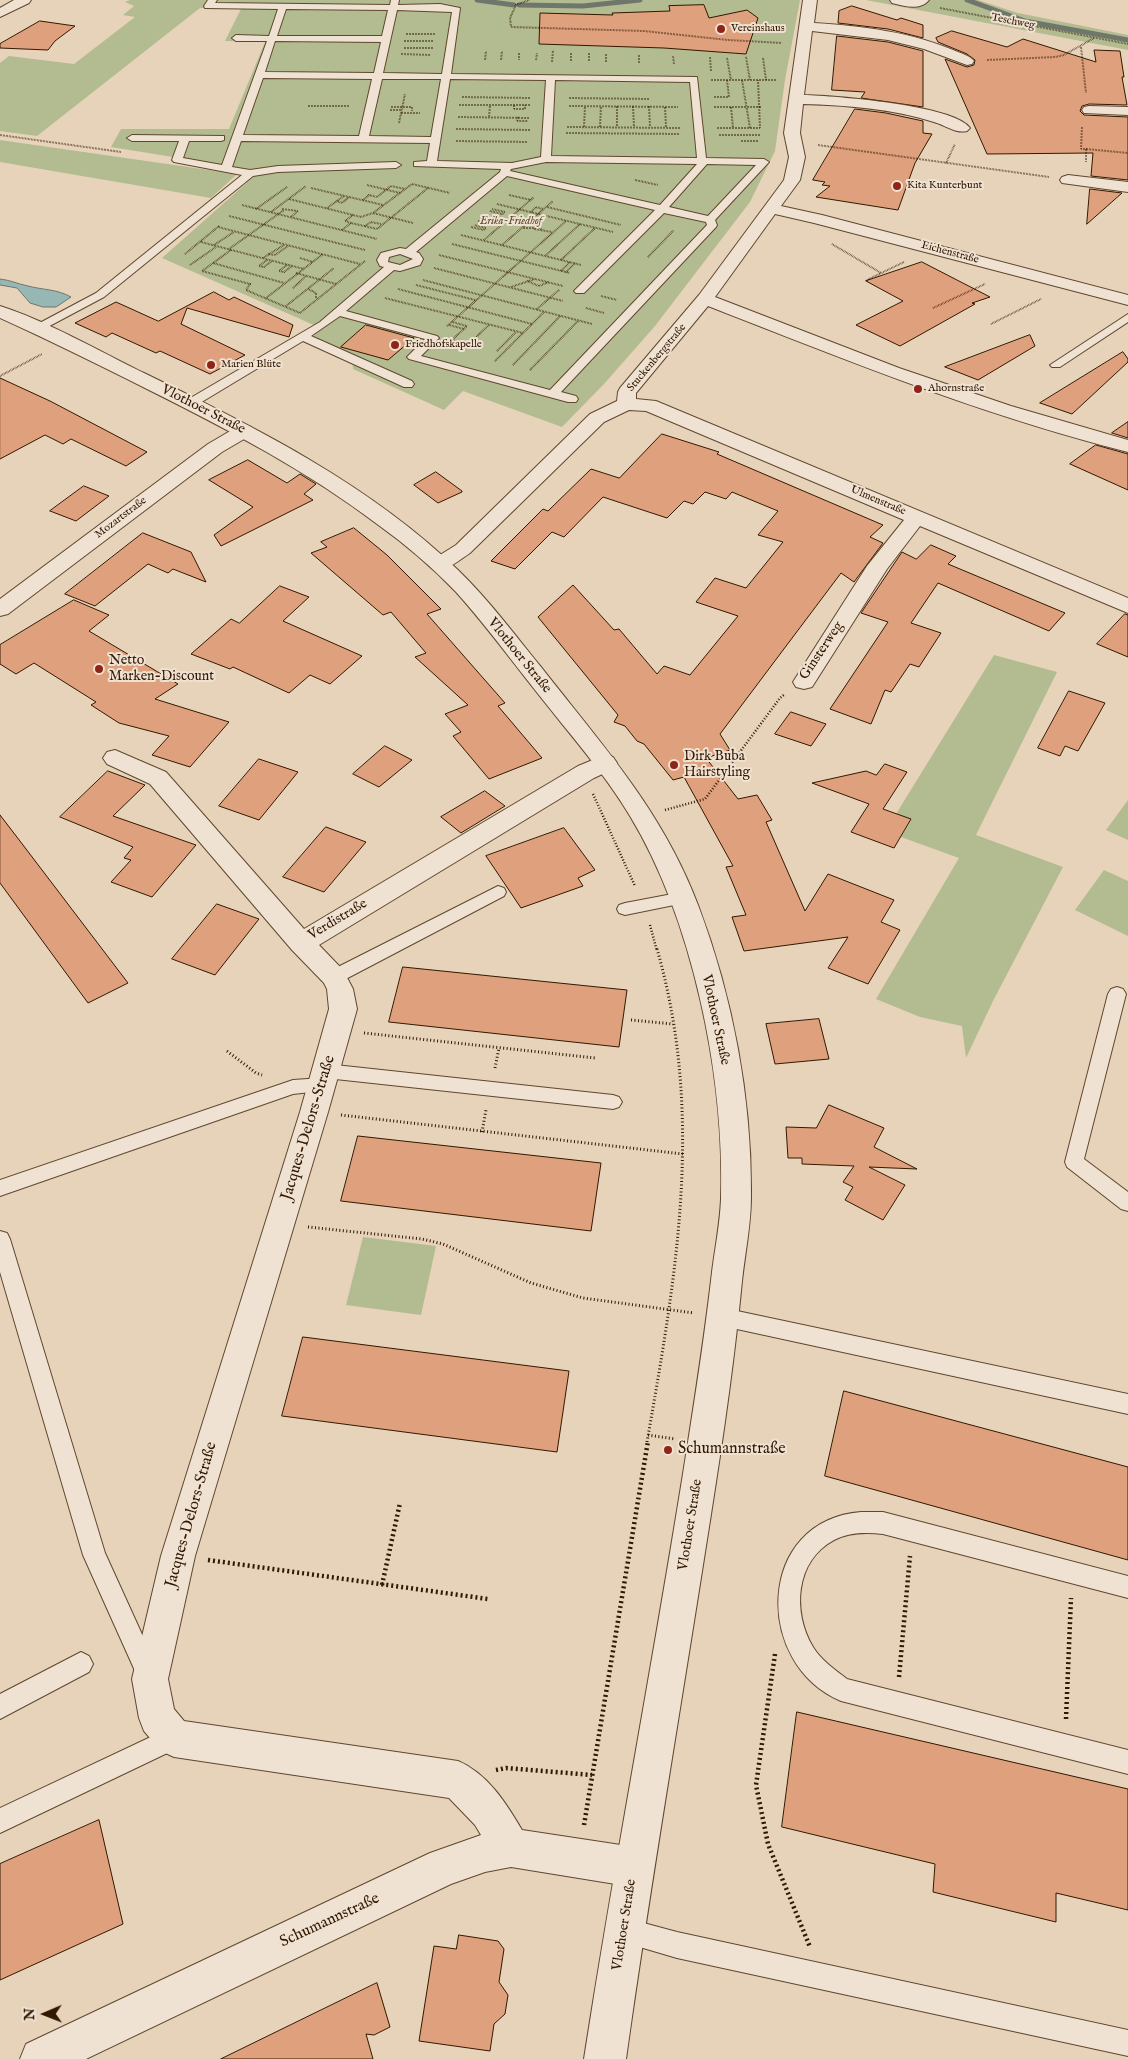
<!DOCTYPE html>
<html>
<head>
<meta charset="utf-8">
<style>
  body { margin:0 }
  #map { position:relative; width:1128px; height:2059px; overflow:hidden; background:#e6d3b9; font-family:"IM FELL English",serif }
  canvas { display:block }
  .north { position:absolute; left:20px; top:1989px; width:50px; height:50px; -webkit-text-stroke:4px #efe2d2; paint-order:stroke; rotate:269deg; font-size:14px; font-weight:700; line-height:20px; text-align:center; color:#321800 }
  .north::after { content:''; display:block; margin:auto; width:18px; height:22px; background:#321800; clip-path:polygon(50% 0,100% 100%,50% 72%,0 100%) }
</style>
</head>
<body>
<div id="map">
<canvas width="1128" height="2059"></canvas>
<div class="north">N</div>
</div>
<script>
const ctx = document.querySelector('canvas').getContext('2d');
ctx.lineJoin = 'round';
function fill(path, color) { ctx.fillStyle = color; ctx.fill(path, 'evenodd'); }
function stroke(path, color, width, dash) { ctx.strokeStyle = color; ctx.lineWidth = width; ctx.lineCap = dash ? 'butt' : 'round'; ctx.setLineDash(dash || []); ctx.stroke(path); }
function drawText(font, color, halo, rows, align = 'center') {
  ctx.font = font + ' "IM FELL English",serif'; ctx.lineWidth = 4; ctx.setLineDash([]); ctx.textBaseline = 'middle'; ctx.strokeStyle = halo; ctx.fillStyle = color; for (const [text, x, y, turn = 0] of rows) {
    ctx.save(); ctx.translate(x, y); ctx.rotate((+turn || 0) * Math.PI / 180); ctx.textAlign = isNaN(turn) ? turn : align; if (halo) ctx.strokeText(text, 0, 0); ctx.fillText(text, 0, 0); ctx.restore();
  }
}
const green = new Path2D(`
  M130,0H800L785,80L775,151L750,202L655,326L604,384L562,427L463,391L444,410L353,369L352,355L314,338L316,326L162,258L260,171L111,147L121,129H229L265,42L225,41L241,9L200,8L37,136L0,131V63L9,56L74,64L135,17L123,15L134,6L125,2Z
  M866,0H978L1018,13L1128,35V50Z
  M0,140L237,174L211,198L0,162Z
  M994,655L1057,672L976,835L1063,867L993,1001L966,1058L962,1026L920,1017L876,999L959,858L901,837L911,820L896,814Z
  M1128,800V840L1106,830Z
  M1104,870L1128,881V936L1075,910Z
  M363,1237L436,1246L421,1315L346,1305Z`);
const water = new Path2D(`
  M0,279C10,280 18,284 28,286C43,290 57,289 71,297L56,307H43L30,303L17,288L0,285Z`);
const stream = new Path2D(`
  M477,0L514,5
  M967,0L1025,21L1128,40
  M519,5L583,6L640,0`);
const building = new Path2D(`
  M704,5L709,18L747,10L758,18L746,54L664,48L539,44L540,13L613,15L612,13L670,11L669,6Z
  M852,6L897,20L901,18L923,25V38L888,29L838,23L839,11Z
  M40,21L75,26L55,41L48,50L0,48V44Z
  M952,31L1007,47L1023,39L1096,62L1094,50L1120,51L1124,77H1122L1127,105L1089,104L1082,106L1080,111L1084,115L1128,117V180L1091,176L1093,153L987,154L945,59L967,67L974,65L975,60L967,54L938,42L936,38Z
  M837,36L888,42L923,51V107L861,98L865,92L832,90Z
  M855,109L886,113L923,121V133L932,134L915,163L898,210L816,197L830,186L822,185L825,182L813,180Z
  M1090,189L1122,193L1087,224Z
  M922,262L990,297L972,303L975,304L900,346L856,325L903,301L866,281Z
  M214,292L229,300L234,297L293,325L289,337L187,308L181,324L245,355L210,374L160,351L156,353L112,333L106,337L75,323L116,302L158,321Z
  M366,325L414,338L388,360L341,347Z
  M1030,335L1035,346L978,380L945,367Z
  M1123,352L1128,359V362L1072,414L1040,403Z
  M0,378L50,401L147,452L126,466L71,439L63,444L45,435L0,459Z
  M1128,422V438L1112,433Z
  M662,434L719,452L717,454L883,525L870,537L883,543L854,582L841,573L720,734L730,750L706,758L738,799L757,795L772,820L766,822L805,911L828,874L894,900L881,922L900,930L868,984L828,968L848,937L744,951L732,917L746,915L726,867L733,866L684,777L673,780L644,744L637,741L625,726L614,722L618,715L538,617L573,585L614,630L619,629L657,674L664,666L690,675L738,616L696,602L715,578L746,588L783,542L758,535L778,511L732,492L726,499L705,492L693,504L684,501L667,518L603,497L564,537L552,532L515,569L491,561L543,509L548,511L591,469L619,478Z
  M1096,445L1128,454V490L1070,464Z
  M248,460L287,483L300,474L316,484L304,494L313,500L221,546L214,535L253,507L209,480Z
  M436,472L462,491V492L438,503L414,485Z
  M84,486L109,496L76,521L50,511Z
  M354,528L387,555L441,609L427,614L505,703L498,706L542,758L489,779L453,736L461,732L445,714L468,705L415,657L426,653L391,612L383,615L311,553L327,547L321,542Z
  M143,533L191,552L206,582L173,569L168,573L148,564L95,606L65,594Z
  M931,545L956,556L948,564L1065,613L1049,631L938,583L911,623L941,633L919,667L910,664L891,692L885,690L871,724L830,709L888,622L861,613L902,552L916,559Z
  M280,586L309,597L283,621L362,656L330,684L310,675L289,693L233,667L230,669L191,654L231,619L239,623Z
  M74,600L109,615L89,631L178,684L155,699L229,722L190,767L152,755L169,736L119,723L91,705L96,702L34,663L16,674L0,664V645Z
  M1125,614L1128,615V657L1097,644Z
  M1069,691L1105,703L1078,751L1065,746L1060,756L1038,748Z
  M791,712L826,724L811,746L775,734Z
  M385,746L412,760L379,787L353,774Z
  M259,759L298,772L259,820L219,806Z
  M885,764L907,772L883,809L911,819L894,848L851,832L869,804L812,783L866,771L876,775Z
  M108,771L145,785L113,816L196,845L152,897L111,882L131,860L124,858L133,847L60,817Z
  M485,791L505,806L461,833L441,817Z
  M0,815L23,845L128,983L88,1003L0,883Z
  M326,827L366,842L324,892L283,877Z
  M564,828L595,870L578,878L583,886L521,908L486,856Z
  M217,904L259,919L215,975L172,959Z
  M403,967L627,990L619,1047L389,1022Z
  M819,1019L829,1059L775,1064L766,1024Z
  M829,1105L884,1128L874,1147L917,1169L869,1167L905,1185L883,1220L845,1200L853,1187L843,1182L854,1166L802,1164V1158H788L786,1127L816,1128Z
  M358,1136L601,1163L591,1231L341,1201Z
  M303,1337L569,1371L557,1452L282,1416Z
  M844,1391L1128,1467V1560L825,1476Z
  M797,1712L1128,1789V1910L1056,1893V1922L933,1892L935,1864L782,1827Z
  M99,1820L123,1924L0,1980V1864Z
  M459,1935L498,1941L504,1949L499,1982L508,1995L505,2014L494,2024L490,2051L419,2041L434,1946L456,1949Z
  M377,1983L390,2027L374,2035L366,2034L373,2059H221Z`);
const pathFar3 = new Path2D(`
  M529,0L516,5L510,18L511,27L644,31L728,40L782,43
  M940,8L1128,44
  M406,34H435
  M404,41H433
  M1081,47L1086,93
  M404,48H433
  M519,53V60
  M571,53V62
  M589,53V62
  M401,54L430,55
  M606,54V63
  M639,55V63
  M673,56L674,64
  M710,57L711,71
  M746,57L750,80
  M727,58L731,80
  M763,58L766,80
  M485,60L486,51
  M501,60L502,51
  M536,60L537,53
  M987,60L1055,57L1064,55L1094,38
  M552,62L553,50
  M711,80H777
  M742,80L750,128
  M462,97L530,98
  M714,97H729L727,80
  M569,98L650,99
  M459,105H530
  M514,105V109H525V105
  M308,106H350
  M569,106L678,107
  M617,106V127
  M633,106L634,127
  M649,106L650,127
  M391,107H412V111
  M665,107L666,127
  M714,107H761
  M731,107L733,128
  M390,110H402
  M401,113H420
  M458,117L529,118
  M489,117L490,105
  M518,117L517,121H528
  M399,123L405,94
  M567,127L681,128
  M584,127L585,106
  M600,127L601,106
  M1082,127L1081,149H1086V162
  M717,128H760L758,80
  M456,129L530,130
  M566,133L680,134
  M0,135L121,152
  M719,135H760
  M456,141L527,142
  M741,141H758
  M818,145L1049,177
  M1086,149L1128,153
  M946,163L955,144
  M635,180L658,185
  M367,185L400,193
  M311,188L383,205
  M509,195L531,200
  M289,199L361,217L373,213
  M363,200L369,195L377,197L391,186L405,189
  M337,201L342,203L349,197
  M497,204L613,232
  M242,205L377,239
  M547,207L621,225
  M327,208L344,196
  M256,209L287,187
  M282,209L298,211L291,217
  M490,211L502,214L505,212L492,209
  M271,212L306,186
  M531,212L536,207L543,209
  M229,216L365,250
  M483,217L504,223
  M478,221L492,224
  M351,223L377,229L428,188
  M413,223L373,213L412,184L450,193
  M365,226L371,222L381,224
  M218,227L360,264
  M471,227L484,230L486,228L474,225
  M523,228H540L542,230
  M534,229L552,232
  M342,230L351,223L345,221L353,215
  M461,235L581,265
  M484,240L534,197
  M201,242L304,269
  M452,244L570,273
  M832,244L881,273
  M214,245L234,232
  M502,245L553,201
  M229,249L284,210
  M231,250L202,271L250,284L246,290L300,313L365,261
  M185,254L219,226
  M268,254L275,255L288,246
  M439,255L563,286
  M546,255L580,224
  M648,257L674,230
  M263,258L284,245
  M300,258L313,262
  M267,260L259,266L264,267L272,261
  M561,260L595,228
  M213,263L284,283
  M190,265L216,247
  M287,265L279,271L284,272L292,266
  M434,268L563,301
  M561,271L570,262
  M566,272L575,263
  M296,273L336,284
  M423,280L592,324
  M867,280L904,262
  M527,281L539,286L549,282
  M416,285L475,300
  M511,287L535,279
  M293,288L306,276
  M308,289L316,293V299
  M398,289L532,324
  M601,296L617,300
  M266,298L323,254
  M385,298L523,333
  M286,306L334,268
  M586,308L604,313
  M933,308L985,284
  M537,309L559,290
  M452,322L467,326L453,339
  M991,324L1041,299
  M449,325L464,329
  M447,326L566,221
  M453,340L469,344
  M452,343L465,347
  M461,351L489,325
  M497,351L516,332
  M495,361L544,312
  M513,365L560,316
  M530,370L578,321
  M0,376L42,354`);
const pathFar2 = new Path2D(`
  M593,794L635,886
  M665,810L705,799L780,698L785,694
  M650,925L657,951`);
const pathFar1 = new Path2D(`
  M631,1020L673,1024
  M364,1033L595,1058
  M227,1051L256,1073L262,1075
  M495,1068L499,1048
  M341,1115L683,1154
  M482,1132L486,1110
  M308,1227L422,1239L443,1244L531,1283L583,1298L694,1313
  M648,1435L675,1439
  M647,1442C676,1276 705,1116 657,949`);
const path = new Path2D(`
  M208,1560L488,1599
  M382,1585L400,1503
  M775,1654L756,1785L768,1844L810,1947
  M899,1677L910,1556
  M1066,1719L1071,1598
  M496,1770L506,1768L592,1775
  M584,1825L648,1441`);
const service = new Path2D(`
  M208,0H217L215,3L390,5L391,0H399L398,5L440,4L460,8L451,74L697,77L706,158L764,159L769,162L715,220L717,225L716,227L561,392L576,396L578,399L576,402H568L409,359L407,357L425,339L340,316L311,336L412,381L414,384L412,387H404L303,341L195,406H187L185,403L187,400L320,322L384,267L380,266L377,260L381,253L400,248L406,249L500,172L501,169L414,166V162L427,161L430,143L241,141L232,167L250,170L278,166L396,162L401,165L396,168L278,172L253,176L104,297L42,330H34L32,328L34,326L96,293L242,175L174,162L172,160L179,141H132L127,138L132,135L224,136V140L221,141H189L183,158L222,165L267,41H236L232,38L236,35L269,36L278,9L205,8L204,6ZM286,9L388,10L382,36H277ZM397,10L452,12L442,74L383,73ZM275,41L381,42L374,73L265,72ZM263,78L372,79L359,136L243,135ZM382,79H441L431,137L369,136ZM450,79L546,80L541,157L512,163L437,161ZM555,80L690,82L697,158L551,156ZM546,162L697,164L660,205L510,171L511,169ZM707,164L756,165L708,216L669,207ZM507,176L655,210L574,291L576,293H584L664,213L706,222L707,225L550,390L421,356L439,338L437,336L346,311L394,270L400,271L420,265L423,259L419,253L416,252ZM400,254L413,259L400,265L388,262L389,257Z
  M1128,314V322L1060,367H1052L1050,365Z
  M498,886L504,888L506,892L504,896L340,982L334,983L328,982L325,977L328,972Z
  M683,892L689,894L691,898L689,902L625,915L619,913L617,909L619,905L625,903Z
  M1117,987L1123,989L1126,994L1084,1159L1128,1192V1211L1121,1209L1067,1167L1065,1162L1108,994L1111,989Z
  M326,1064L613,1095L619,1097L622,1102L619,1107L613,1109L326,1078L320,1076L317,1071L320,1066Z
  M323,1078L329,1080L332,1085L329,1090L293,1094L0,1196V1180L293,1080Z
  M0,1231L7,1233L10,1239L105,1553L160,1674L156,1682L148,1686L140,1682L83,1555L0,1272Z
  M723,1308L1128,1394V1414L723,1326L716,1323L713,1317L716,1311Z
  M861,1512H883L1128,1576V1598L883,1534C867,1532 849,1532 834,1540C795,1561 792,1612 813,1647C821,1660 835,1670 847,1679L1128,1750V1774L841,1701C753,1664 756,1520 861,1512Z
  M81,1652L89,1656L93,1664L89,1672L0,1719V1694Z
  M174,1726L182,1730L186,1738L182,1746L0,1833V1808Z
  M625,1918L677,1932L1128,2030V2056L677,1958L616,1940L612,1931L616,1922Z`);
const minor = new Path2D(`
  M14,0H31L29,3L0,17V8Z
  M803,0H817L814,23C862,26 913,32 958,52C963,54 970,56 974,61L972,64L967,65L924,49L888,40L812,31L804,95C834,96 954,105 970,128L967,131C956,134 945,125 934,122C893,109 846,105 803,104L800,133L805,157L800,180L781,206L822,215L1128,295V305L814,223L775,214L715,297L899,368L1011,406L1128,440V452C984,416 846,360 708,306L636,393V399L656,401L1128,598V613L920,526L887,569L812,687L804,689L796,687L793,682L867,566L904,520L646,411L629,410L604,422L470,553C458,561 447,572 432,568L428,564L432,560L456,545L590,414L617,401L618,392L620,388L699,295L784,180L789,157L784,133Z
  M890,0H929C920,11 904,6 892,3Z
  M1089,106L1128,107V115L1084,113L1082,110L1084,107Z
  M1068,175L1128,182V192L1062,183L1060,180L1062,177Z
  M244,425L251,427L254,431L251,435L222,452L8,614L0,616V599L208,444L237,427Z
  M115,750L166,772L304,929L578,766L605,755L613,757L617,763L613,769L594,778L319,945L343,970L353,989L357,1009L328,1112L195,1556L168,1679L174,1709L184,1721L458,1761C488,1774 506,1803 522,1830L634,1847L648,1853L654,1867L648,1881L634,1887L511,1867L485,1872L451,1884L86,2059H20L26,2044L430,1853L481,1835L475,1825L449,1798L174,1757L161,1751L144,1731L139,1718L132,1679L161,1556L300,1112L329,1009L327,989L324,983L292,950L150,784L107,764L103,758L107,752Z`);
const tertiary = new Path2D(`
  M0,306C47,321 99,351 144,373C255,427 369,484 458,570C489,600 514,634 541,667C602,745 662,810 698,905C733,997 752,1099 751,1197C751,1225 745,1253 742,1281C733,1376 718,1471 703,1565C677,1730 649,1894 626,2059H584C614,1865 651,1673 682,1480C693,1411 704,1342 712,1272C715,1248 720,1224 721,1199C725,1078 693,920 630,816C603,771 567,731 535,690C509,657 484,623 456,592C432,567 405,544 377,524C307,471 229,430 151,391C101,366 51,341 0,318Z`);
const markers = [
  [721,29,5,"#8f2418"],
  [897,186,5,"#8f2418"],
  [395,345,5,"#8f2418"],
  [211,365,5,"#8f2418"],
  [918,389,5,"#8f2418"],
  [99,669,5,"#8f2418"],
  [674,765,5,"#8f2418"],
  [668,1450,5,"#8f2418"]
];
const farStreetnames = [
  ["Teschweg",1013,22,11],
  ["Eichenstraße",950,253,15],
  ["Stuckenbergstraße",657,358,-50],
  ["Ulmenstraße",878,501,23],
  ["Mozartstraße",121,518,-37]
];
const farPoinames = [
  ["Vereinshaus",731,29],
  ["Kita Kunterbunt",907,186],
  ["Friedhofskapelle",405,345],
  ["Marien Blüte",221,365],
  ["Ahornstraße",928,389]
];
const farParknames = [
  ["Erika-Friedhof",511,222]
];
const streetNames = [
  ["Vlothoer Straße",203,410,27],
  ["Ginsterweg",822,651,-56],
  ["Vlothoer Straße",519,656,51],
  ["Verdistraße",338,920,-31],
  ["Vlothoer Straße",715,1020,78],
  ["Vlothoer Straße",691,1525,-81],
  ["Vlothoer Straße",625,1925,-81]
];
const poiNames = [
  ["Netto",109,661],
  ["Marken-Discount",109,677],
  ["Dirk Buba",684,757],
  ["Hairstyling",684,773]
];
const nearStreetnames = [
  ["Jacques-Delors-Straße",309,1128,-73],
  ["Jacques-Delors-Straße",192,1515,-74],
  ["Schumannstraße",330,1921,-25]
];
const nearPoinames = [
  ["Schumannstraße",678,1450]
];
fill(green, '#b3bc90');
fill(water, '#97b7b4');
stroke(water, '#6f776c', 1);
stroke(stream, '#6f776c', 5);
fill(building, '#dfa07d');
stroke(building, '#321800', 1);
stroke(service, '#5f472e', 2);
stroke(minor, '#5f472e', 2);
stroke(tertiary, '#5f472e', 2);
stroke(pathFar3, '#321800', 2, [0.5, 1]);
stroke(pathFar2, '#321800', 2.5, [1, 2]);
stroke(pathFar1, '#321800', 3, [1, 2.5]);
stroke(path, '#321800', 4.5, [2, 3]);
fill(service, '#efe2d2');
fill(minor, '#efe2d2');
fill(tertiary, '#efe2d2');
for (const [x, y, r, color] of markers) { const dot = new Path2D(); dot.arc(x, y, r, 0, 2 * Math.PI); ctx.fillStyle = color; ctx.fill(dot); stroke(dot, '#efe2d2', 2); }
drawText('11px', '#321800', '#efe2d2', farStreetnames);
drawText('11px', '#321800', '#efe2d2', farPoinames, 'left');
drawText('italic 11px', '#59492b', '#efe2d2', farParknames);
drawText('14px', '#321800', '#efe2d2', streetNames);
drawText('14px', '#321800', '#efe2d2', poiNames, 'left');
drawText('16px', '#321800', '#efe2d2', nearStreetnames);
drawText('16px', '#321800', '#efe2d2', nearPoinames, 'left');
</script>
</body>
</html>
